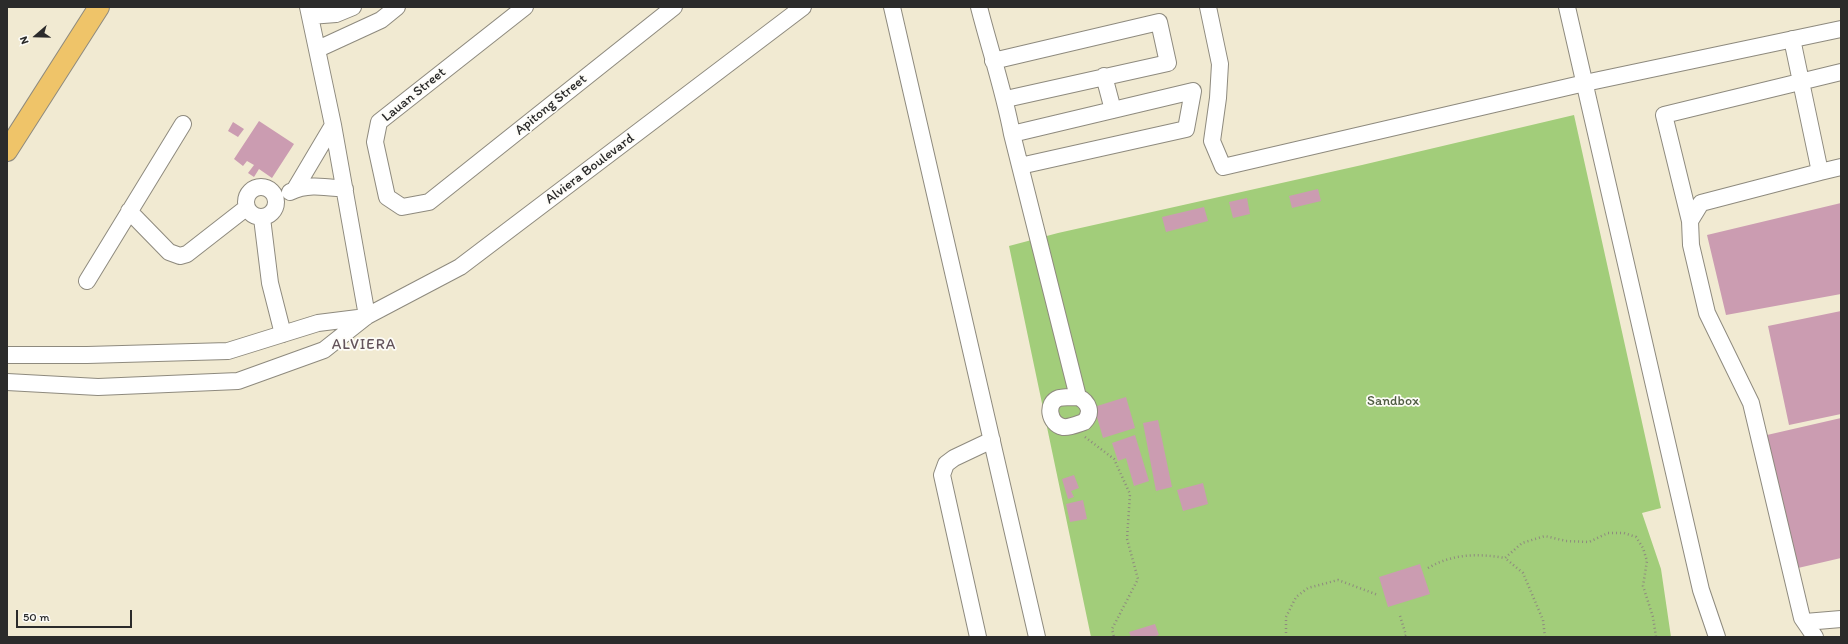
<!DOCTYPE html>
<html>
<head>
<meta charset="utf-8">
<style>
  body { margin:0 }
  #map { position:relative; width:1848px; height:644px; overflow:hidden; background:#f1ead2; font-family:Itim,sans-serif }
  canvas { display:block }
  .frame { position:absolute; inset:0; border:8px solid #2b2b2b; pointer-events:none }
  .north { position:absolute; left:16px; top:16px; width:40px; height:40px; -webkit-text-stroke:3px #fdfcf7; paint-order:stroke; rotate:250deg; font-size:11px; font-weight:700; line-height:16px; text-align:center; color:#2b2b2b }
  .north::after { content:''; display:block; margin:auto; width:14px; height:18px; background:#2b2b2b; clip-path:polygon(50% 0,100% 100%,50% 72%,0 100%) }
  .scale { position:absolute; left:16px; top:610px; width:116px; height:18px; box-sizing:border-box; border:2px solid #2b2b2b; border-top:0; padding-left:5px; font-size:12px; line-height:14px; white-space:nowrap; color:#2b2b2b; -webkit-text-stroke:3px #fdfcf7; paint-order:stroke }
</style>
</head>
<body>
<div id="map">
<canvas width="1848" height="644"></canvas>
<div class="frame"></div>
<div class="north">N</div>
<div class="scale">50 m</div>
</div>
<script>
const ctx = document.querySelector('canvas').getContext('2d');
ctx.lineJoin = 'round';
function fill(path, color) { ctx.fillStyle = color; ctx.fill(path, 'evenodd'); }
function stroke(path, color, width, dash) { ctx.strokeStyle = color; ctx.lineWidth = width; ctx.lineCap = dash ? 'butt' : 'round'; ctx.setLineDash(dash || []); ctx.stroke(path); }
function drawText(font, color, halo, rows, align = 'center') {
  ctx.font = font + ' Itim,sans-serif'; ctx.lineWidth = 3.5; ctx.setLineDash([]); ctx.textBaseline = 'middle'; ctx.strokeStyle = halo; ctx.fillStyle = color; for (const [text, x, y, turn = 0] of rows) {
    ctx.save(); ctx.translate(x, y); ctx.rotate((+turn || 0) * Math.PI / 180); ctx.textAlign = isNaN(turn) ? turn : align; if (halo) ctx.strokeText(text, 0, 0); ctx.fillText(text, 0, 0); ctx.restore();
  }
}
const green = new Path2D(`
  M1574,115L1661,508L1642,513L1661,569L1671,637H1091L1009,246L1058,233L1362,165Z`);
const building = new Path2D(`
  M259,121L294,144L272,178L259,169L254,177L248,173L254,165L247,161L243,166L234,159Z
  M233,122L244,129L238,137L228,131Z
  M1318,189L1321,201L1292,208L1289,196Z
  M1247,198L1250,214L1233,218L1229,202Z
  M1841,203V294L1726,315L1707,235Z
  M1204,207L1208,221L1166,232L1162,217Z
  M1841,311V414L1789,425L1768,326Z
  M1126,397L1135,428L1103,438L1094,407Z
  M1841,418V558L1798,568L1767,435Z
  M1158,420L1172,487L1156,491L1143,423Z
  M1135,435L1149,481L1134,486L1126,458L1118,461L1112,443Z
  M1074,475L1079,488L1071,491L1074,497L1068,499L1062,479Z
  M1203,483L1208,504L1183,511L1177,490Z
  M1083,500L1087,519L1070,522L1066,504Z
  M1420,564L1430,594L1388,607L1379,577Z
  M1155,624L1159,635L1153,637H1131L1129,632Z`);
const path = new Path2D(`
  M1085,437L1114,459L1130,494L1127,539L1138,579L1112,629L1114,637
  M1428,568C1452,554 1477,553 1505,558
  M1400,616L1406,635L1404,637
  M1286,637V617L1296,597L1308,588L1338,580L1378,595
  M1545,637L1543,620L1523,573L1505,558L1522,543L1545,536L1566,541L1589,542L1608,533H1624L1636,537L1643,548L1647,561L1643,586L1653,617L1656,637`);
const minor = new Path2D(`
  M308,7L333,125L367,316
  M525,7L379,122L375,142L387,197L402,207L429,202L674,7
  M892,7L1037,637
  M979,7C990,50 1004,91 1012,134L1078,397
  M1208,7L1220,64L1218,98L1212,141L1223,167L1585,83L1841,29
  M1567,7L1701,590L1717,637
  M310,16L336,14L353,7
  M1792,39L1820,172L1701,203L1690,221L1691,245L1707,313L1751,403L1802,618L1815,637
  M318,49L381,20L397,7
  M993,61L1159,22L1168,63L1006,99
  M1104,76L1113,110
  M1012,134L1193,91L1186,129L1020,166
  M1820,172L1841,167
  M246 202a15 15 0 1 1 30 0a15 15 0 1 1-30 0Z
  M295,189L333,125
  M290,192C307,183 326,187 345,189
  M129,211L169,252L180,256L187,254L246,208
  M262,218L270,283L283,334
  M1690,221L1664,115L1841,72
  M87,281L183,124
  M7,355H87L228,351L318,323L366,317
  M7,382L98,387L238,381L324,350L367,316L460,267L803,7
  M1078,397C1089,402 1093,413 1084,422C1078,424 1069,428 1063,427C1049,424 1045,403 1059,398C1064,397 1072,397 1078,397Z
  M1805,622L1841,619
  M978,637L942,475L946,464L954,458L992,440`);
const major = new Path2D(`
  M7,151L99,7`);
const streetNames = [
  ["Lauan Street",414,95,-39],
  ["Apitong Street",551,105,-39],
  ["Alviera Boulevard",590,169,-37]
];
const parkNames = [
  ["Sandbox",1393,401]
];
const neighbourhoodNames = [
  ["ALVIERA",364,345]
];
fill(green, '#a2cd7a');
fill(building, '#cb9cb1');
stroke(minor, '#8e8a7e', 18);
stroke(major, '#8e8a7e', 22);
stroke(path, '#8e8a7e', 2.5, [1, 3]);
stroke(minor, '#fff', 16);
stroke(major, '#efc469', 20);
drawText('14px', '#2b2b2b', '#fdfcf7', streetNames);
drawText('14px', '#4f5c43', '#fdfcf7', parkNames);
ctx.letterSpacing = '1px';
drawText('15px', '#63535a', '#fdfcf7', neighbourhoodNames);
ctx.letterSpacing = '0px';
</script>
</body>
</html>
